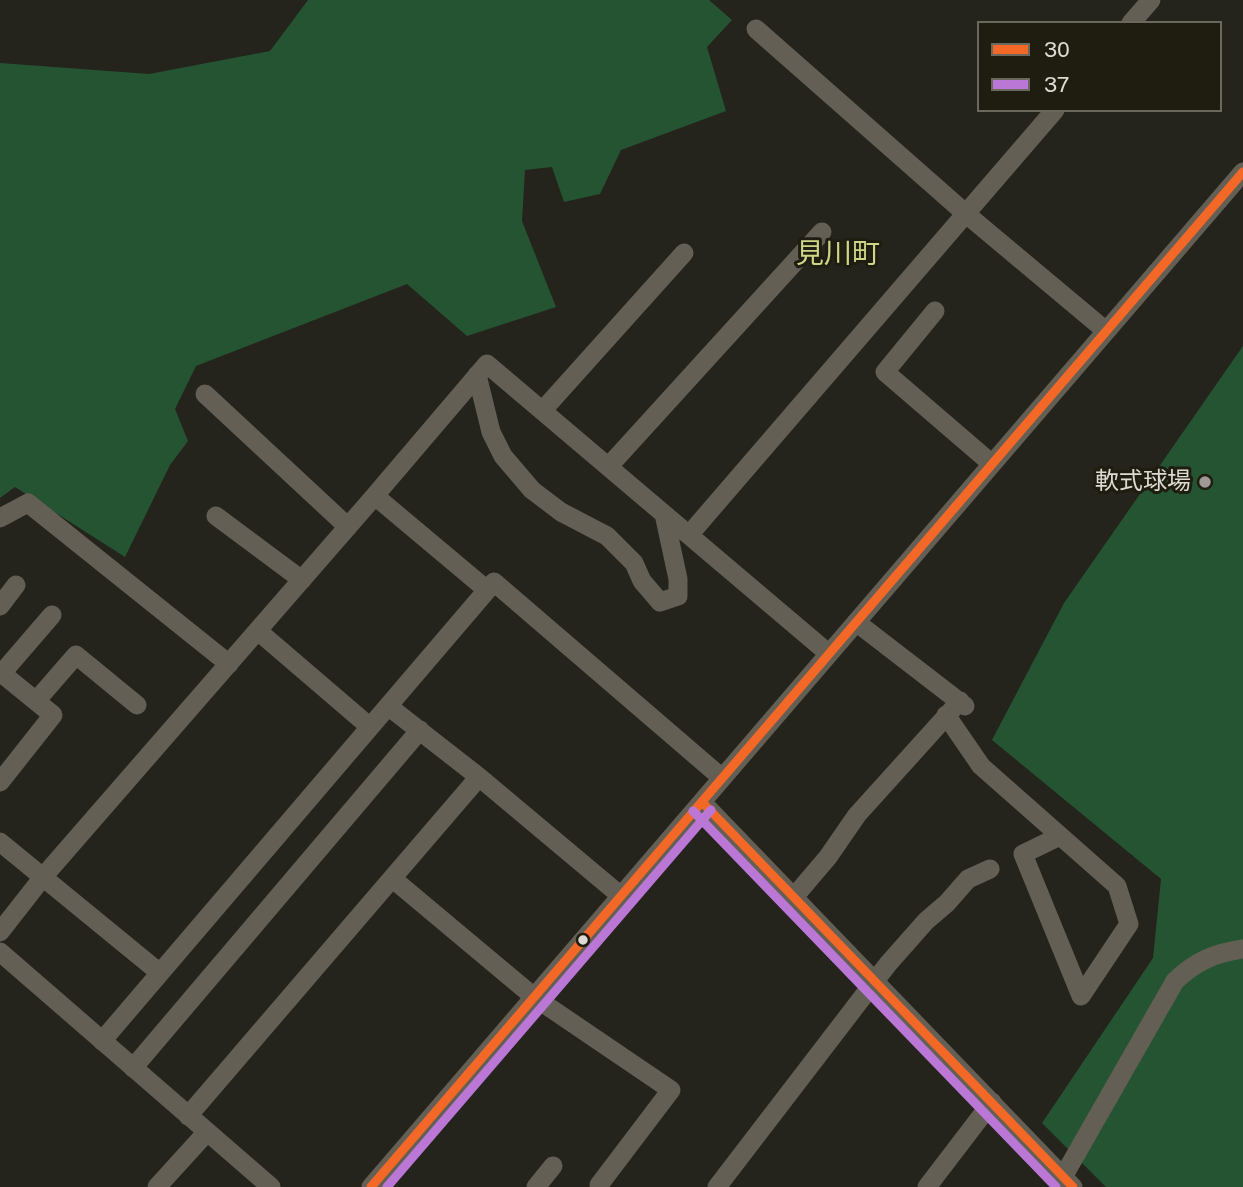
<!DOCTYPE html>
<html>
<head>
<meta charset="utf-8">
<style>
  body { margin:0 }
  #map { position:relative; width:1243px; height:1187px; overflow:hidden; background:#24231c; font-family:"Public Sans",sans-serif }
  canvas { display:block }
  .legend { position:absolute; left:977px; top:21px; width:245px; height:91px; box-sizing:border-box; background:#1f1c10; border:2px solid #6b685e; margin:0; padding:9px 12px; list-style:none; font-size:21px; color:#dcdad2 }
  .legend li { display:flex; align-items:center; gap:14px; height:35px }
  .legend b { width:35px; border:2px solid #6b685e }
</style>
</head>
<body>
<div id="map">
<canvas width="1243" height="1187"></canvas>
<ul class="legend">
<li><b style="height:9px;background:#f36827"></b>30</li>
<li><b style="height:9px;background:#ba77d6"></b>37</li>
</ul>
</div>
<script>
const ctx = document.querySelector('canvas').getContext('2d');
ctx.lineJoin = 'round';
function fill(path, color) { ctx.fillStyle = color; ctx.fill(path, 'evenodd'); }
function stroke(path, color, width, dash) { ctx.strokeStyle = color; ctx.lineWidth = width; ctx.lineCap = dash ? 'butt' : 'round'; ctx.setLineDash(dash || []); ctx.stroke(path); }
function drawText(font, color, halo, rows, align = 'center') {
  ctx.font = font + ' "Public Sans","Noto Sans JP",sans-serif'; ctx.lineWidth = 6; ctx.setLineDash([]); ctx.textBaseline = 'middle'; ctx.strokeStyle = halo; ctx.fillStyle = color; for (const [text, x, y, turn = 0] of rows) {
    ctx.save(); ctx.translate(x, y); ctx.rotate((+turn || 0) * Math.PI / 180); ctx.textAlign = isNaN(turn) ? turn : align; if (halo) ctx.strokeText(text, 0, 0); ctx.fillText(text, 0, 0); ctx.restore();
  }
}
const green = new Path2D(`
  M308,0H709L732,20L707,47L726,111L621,150L600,194L564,202L552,167L525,170L522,221L556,307L467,336L407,284L196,366L175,409L188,441L170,465L125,557L15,487L0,498V63L149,74L270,51Z
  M1243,346V1187H1106L1042,1123L1153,958L1161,879L992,740L1064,603Z`);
const minor = new Path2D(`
  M1131,23L1151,0
  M756,29L965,213L1106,331
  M935,311L885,372L992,464
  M477,375L491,432L503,456L532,490L561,512L607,536L634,563L642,581L660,602L678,596V579L664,514
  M205,394L348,527
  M543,410L684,253
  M609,466L822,232
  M375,496L487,590
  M216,516L302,580
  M0,518L28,503L229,664
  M689,535L1055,110
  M0,606L16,585
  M856,622L965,706
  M258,631L370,727
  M0,672L53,715L0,782
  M2,673L52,615
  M36,701L76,655L137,705
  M388,706L479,777L621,896
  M946,715L981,766L1117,886L1129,924L1081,996L1023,854L1060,836
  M702,802L1073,1187
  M0,842L160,973
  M393,879L534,997L671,1090L599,1185
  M794,897L828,857L857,815L960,701
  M0,932L43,877L372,499L487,364L828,653
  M0,952L271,1187
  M102,1041L494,582L722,778
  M133,1068L420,730
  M188,1116L479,777
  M1063,1177L1175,981C1196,961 1215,953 1243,949
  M157,1187L207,1132
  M371,1187L1243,172
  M536,1187L553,1166
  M717,1187L888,964L926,921L947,903L968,879L990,869
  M927,1187L992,1102`);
const bus1 = new Path2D(`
  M702,802L1073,1187
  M371,1187L1243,172`);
const bus2 = new Path2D(`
  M693,811L1056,1187
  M387,1187L711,810`);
const markers = [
  [1205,482,7,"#9c9a92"],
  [583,940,6,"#dcdad2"]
];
const poiNames = [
  ["軟式球場",1191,482]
];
const quarterNames = [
  ["見川町",838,254]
];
fill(green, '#255432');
stroke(minor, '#645f54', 19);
stroke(bus1, '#f36827', 9);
stroke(bus2, '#ba77d6', 9);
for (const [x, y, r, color] of markers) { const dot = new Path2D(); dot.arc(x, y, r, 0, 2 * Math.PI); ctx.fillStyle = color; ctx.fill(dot); stroke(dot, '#1f1c10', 2.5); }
drawText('24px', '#dcdad2', '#1f1c10', poiNames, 'right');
drawText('28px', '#ccd688', '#1f1c10', quarterNames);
</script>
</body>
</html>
